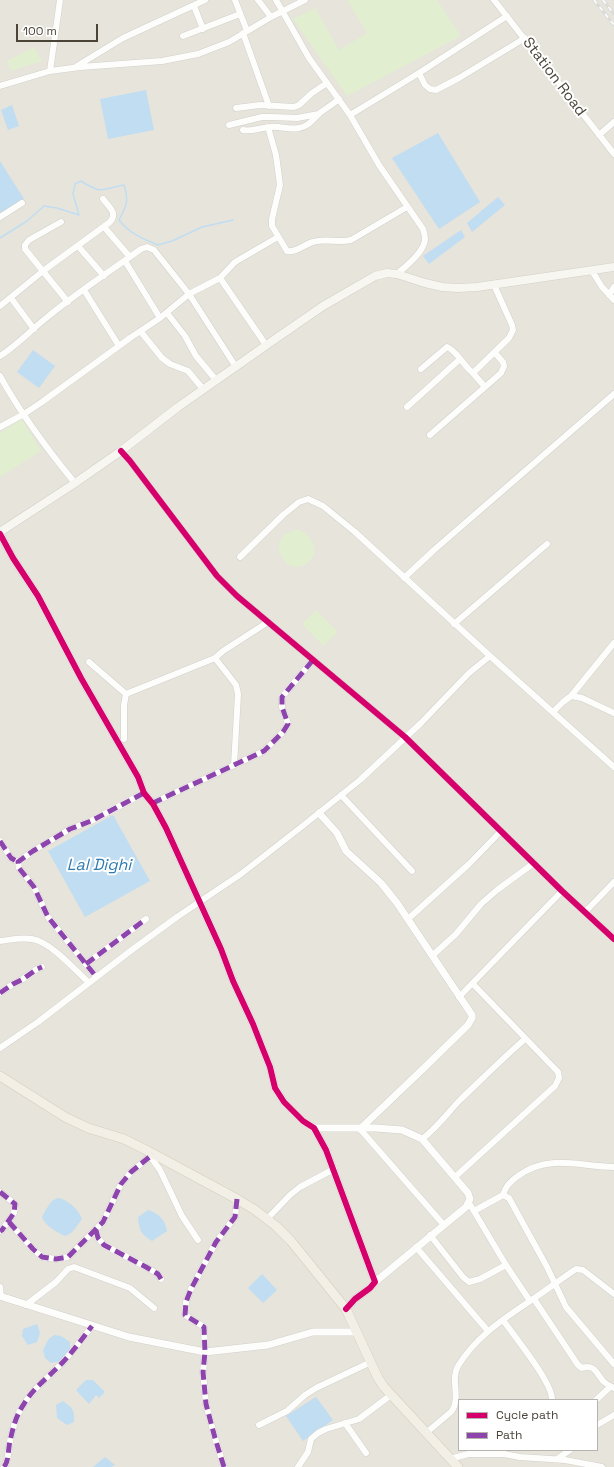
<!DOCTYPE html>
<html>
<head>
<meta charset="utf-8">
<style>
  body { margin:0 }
  #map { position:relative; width:614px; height:1467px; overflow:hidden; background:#f4f2ee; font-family:"Space Grotesk",sans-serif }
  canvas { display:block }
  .legend { position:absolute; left:458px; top:1399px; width:140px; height:52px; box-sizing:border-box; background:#fff; border:1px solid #b7b4b0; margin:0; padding:5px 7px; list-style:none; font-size:12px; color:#4b4439 }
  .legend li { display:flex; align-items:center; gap:8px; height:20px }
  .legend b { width:20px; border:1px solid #b7b4b0 }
  .scale { position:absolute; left:16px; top:24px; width:82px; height:18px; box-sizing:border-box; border:2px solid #4b4439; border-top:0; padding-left:5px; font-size:12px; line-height:14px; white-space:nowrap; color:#4b4439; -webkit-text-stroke:3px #fff; paint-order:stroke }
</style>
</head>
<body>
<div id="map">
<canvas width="614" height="1467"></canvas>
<ul class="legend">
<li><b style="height:5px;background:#d6006c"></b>Cycle path</li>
<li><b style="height:5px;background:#8e44ad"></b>Path</li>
</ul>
<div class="scale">100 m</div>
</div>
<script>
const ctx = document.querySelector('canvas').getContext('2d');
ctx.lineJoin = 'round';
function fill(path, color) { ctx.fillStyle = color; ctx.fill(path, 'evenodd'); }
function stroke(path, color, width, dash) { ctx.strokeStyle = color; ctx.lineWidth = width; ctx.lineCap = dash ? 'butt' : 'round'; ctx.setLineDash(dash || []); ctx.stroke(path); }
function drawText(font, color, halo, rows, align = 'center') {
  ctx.font = font + ' "Space Grotesk",sans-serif'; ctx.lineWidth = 4; ctx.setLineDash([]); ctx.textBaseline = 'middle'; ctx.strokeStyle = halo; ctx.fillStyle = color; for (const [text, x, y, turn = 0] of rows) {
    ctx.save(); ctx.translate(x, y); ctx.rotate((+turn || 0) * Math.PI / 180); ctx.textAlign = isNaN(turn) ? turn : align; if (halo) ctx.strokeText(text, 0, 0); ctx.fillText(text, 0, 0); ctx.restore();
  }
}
const residential = new Path2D(`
  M0,0H614V1467H0ZM459,1400H597V1450H459Z`);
const green = new Path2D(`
  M347,0H437L461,36L347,96L293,19L315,8L339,50L367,33Z
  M34,47L42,61L11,71L7,61Z
  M22,419L41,451L0,477V433Z
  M298,529C342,553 285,592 278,544L285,534Z
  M316,610L338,632L323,646L302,624Z`);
const water = new Path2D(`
  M146,90L154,130L108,139L100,99Z
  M12,105L19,126L8,130L1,110Z
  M438,133L480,202L439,229L392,158Z
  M0,161L24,199L0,213Z
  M498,197L505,205L472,232L467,223Z
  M461,230L465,237L429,264L423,256Z
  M33,350L55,366L39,388L17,372Z
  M113,815L150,881L85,917L48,851Z
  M58,1198C67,1199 79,1210 82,1219C77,1225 73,1235 64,1236C56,1231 45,1226 42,1217C46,1210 50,1200 58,1198Z
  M148,1210C160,1214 165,1220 167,1231L152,1241C141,1234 139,1231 138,1217Z
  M262,1274L277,1290L263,1303L248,1288Z
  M37,1324L40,1333L37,1342L28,1345L22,1336L23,1329Z
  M54,1335L61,1336L70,1342V1349L62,1361L51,1363L45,1358L43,1350L48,1340Z
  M86,1380H93L105,1392L99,1398L96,1395L89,1404L76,1390Z
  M316,1397L333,1420L303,1441L286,1416Z
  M63,1401C72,1407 75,1410 74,1422L67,1425L57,1418L56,1405Z
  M105,1457L115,1465L111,1467H93Z`);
const stream = new Path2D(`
  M0,238L27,221L44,206L57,208L79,215L73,194L75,184L81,181C103,195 101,189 124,185C129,201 127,205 119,220C129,233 143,239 158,245L172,241L202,227L233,220`);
const minor = new Path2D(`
  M235,0L247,31
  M258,0L271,17
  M276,0L309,58L350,115L379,165L423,229C424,232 425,236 425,239C425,251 406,266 397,274
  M494,0L614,154
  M194,6L203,29
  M243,33L269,106
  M183,36L240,14
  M77,66L123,38L205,0
  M50,71L60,0
  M419,73L425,85L430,89L436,90L459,78L525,38
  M0,86L50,71L80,67L162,61L198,54L229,42L271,17L305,0
  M236,108L260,105L294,107L299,105L312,93L327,83
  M350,115L419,73L507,16
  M229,125L262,117H272L297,118L319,114
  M268,127L276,155L280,185L272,219V226L287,251C296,253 305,244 313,242C326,238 338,243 351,240L407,207
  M243,130C252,132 262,127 271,127C280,126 290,130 299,128C310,126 313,119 321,112C327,108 333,104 339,99
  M599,135L614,122
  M0,217L22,203
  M61,222L29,240L25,245V249L68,302
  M104,227L130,257
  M78,246L104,276
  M125,261L160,318
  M592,271L602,287L614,300
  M220,278L266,345
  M84,290L119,346
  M609,295L614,287
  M11,298L34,329
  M0,306L43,271L110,222C118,213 109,207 103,199
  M167,313L185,336L196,356L216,380
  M141,332L162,358L170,364L188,371L203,389
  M0,356C16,346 30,331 45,319C75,294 109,272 141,249L147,247L154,250L189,294L236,367
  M421,369L447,347C457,351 463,365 472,372L475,371L509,338L513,330L512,325L494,285
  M472,372L485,387
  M0,376C21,414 47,449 75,483
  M407,407L460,359
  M0,427L24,414L42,402L130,338L160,318L189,294L220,278L235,262L278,237
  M430,435L501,373L504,366L503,362L495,353
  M121,451L130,461L217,576L237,596L405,737L562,891L614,939
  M240,557L283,515L299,502L308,499L323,506L355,532L490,656L614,767
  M404,578L434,550L614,394
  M454,624L547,544
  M89,662L126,694
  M571,696L614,643
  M553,712L563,702L571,696L582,698L614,713
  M124,739V705L126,694L215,658
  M234,765L238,694L236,685L215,658L223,651L268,622
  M341,795L412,871
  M153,804L155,802L264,751L283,732L288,724L282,707V697L313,660
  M0,841L11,858L18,862
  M585,912L614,882
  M408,919L469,864L501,831
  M0,941C10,940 21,937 32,939C51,942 75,970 89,983
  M433,955L456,934L481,904L497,890L534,863
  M86,964L146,919
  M94,974L48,917L34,887L19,868L18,862L33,851L70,829L91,821L144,793
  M0,993L13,984L23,979L37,969L42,967
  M459,997L562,891
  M0,1048L38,1022L133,949L177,917L241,874L300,828L360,780L421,723L469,673L490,656
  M360,1129L443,1224
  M422,1139C437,1128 448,1112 461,1099C482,1079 503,1058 525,1039
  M150,1156L160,1170L182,1216L198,1240
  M455,1177L555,1086L559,1078L558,1072L473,984
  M0,1192L15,1204L14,1213L2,1230L0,1231
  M503,1195C505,1187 512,1180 518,1176C549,1153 580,1167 614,1167
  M469,1203L506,1265L530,1301
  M474,1211L503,1195L509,1198L547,1267L566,1307L614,1364
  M267,1219L290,1195L300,1187L334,1169
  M9,1222L33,1249L42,1257L56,1259L68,1257L103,1222L121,1184L131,1172L153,1154
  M96,1230L98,1238L104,1245L146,1267L158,1274L161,1279
  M430,1235L463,1277L469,1282L480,1279L506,1265
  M416,1247L488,1331
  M0,1287L1,1297
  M534,1299L578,1365L582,1368C595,1364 596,1373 603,1381C606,1384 610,1386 614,1388
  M26,1305L56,1282L68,1269L74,1267L130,1288L154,1308
  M503,1320C514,1336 553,1383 552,1400
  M596,1400L610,1387
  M345,1423L366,1453
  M259,1425L287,1411L305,1395L316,1388L371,1362
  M597,1425L614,1415
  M426,1433L452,1411C461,1397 450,1380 458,1366C476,1336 505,1318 533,1299C548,1289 561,1279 576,1269L583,1270L614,1294
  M450,1459L468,1454H504L520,1457L565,1460L602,1467
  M557,1459L570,1450
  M4,1467C9,1461 8,1449 10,1441C13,1428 16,1415 24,1404C34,1387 50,1376 63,1362C74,1350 83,1338 92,1326
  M224,1467L215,1438L206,1404L203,1372L205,1352L204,1327L185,1315L186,1302L191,1289L216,1242L235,1217L237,1199
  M298,1467L308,1452L311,1439L318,1433L326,1429L359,1419L391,1395`);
const tertiary = new Path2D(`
  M0,534L13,558L38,596L81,678L138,777L144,793L153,804L166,828L221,949L233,981L253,1024L262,1047L270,1067L275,1088L284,1102L303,1121L314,1128L326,1150L375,1282L370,1288L355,1299L346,1309
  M319,813L337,833L346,851L381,883L397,903L472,1015V1018L468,1025L426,1066L360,1129
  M314,1128H376L402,1130L422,1139L468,1193L470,1199L466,1207L375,1282
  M0,1296L129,1337L205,1352L268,1345L313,1332H357`);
const secondary = new Path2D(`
  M0,532L75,483L121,451L178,407L278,337L323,306L375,276L387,273L397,274L425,283L442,287L458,288L477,287L614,267`);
const primary = new Path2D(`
  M0,1076L65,1117L88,1128L124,1139L146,1150L237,1199L255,1210L276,1226L291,1241L346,1309L378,1378L384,1387L458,1467`);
const rail = new Path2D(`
  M594,0L614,25
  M603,0L614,14`);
const quiet = new Path2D(`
  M153,804L155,802L264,751L283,732L288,724L282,707V697L313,660
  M0,841L11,858L18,862
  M86,964L146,919
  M94,974L48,917L34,887L19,868L18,862L33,851L70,829L91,821L144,793
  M0,993L13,984L23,979L37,969L42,967
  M0,1192L15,1204L14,1213L2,1230L0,1231
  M9,1222L33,1249L42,1257L56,1259L68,1257L103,1222L121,1184L131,1172L153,1154
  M96,1230L98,1238L104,1245L146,1267L158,1274L161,1279
  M4,1467C9,1461 8,1449 10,1441C13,1428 16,1415 24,1404C34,1387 50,1376 63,1362C74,1350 83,1338 92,1326
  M224,1467L215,1438L206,1404L203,1372L205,1352L204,1327L185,1315L186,1302L191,1289L216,1242L235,1217L237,1199`);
const cycleway = new Path2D(`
  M121,451L130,461L217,576L237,596L405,737L562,891L614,939
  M0,534L13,558L38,596L81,678L138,777L144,793L153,804L166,828L221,949L233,981L253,1024L262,1047L270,1067L275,1088L284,1102L303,1121L314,1128L326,1150L375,1282L370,1288L355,1299L346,1309`);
const streetNames = [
  ["Station Road",554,77,53]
];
const waterNames = [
  ["Lal Dighi",99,866]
];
fill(residential, '#e7e4dc');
fill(green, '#e1eecf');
fill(water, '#c0ddf1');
stroke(stream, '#c0ddf1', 1.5);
stroke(minor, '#d2d0cb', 7);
stroke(tertiary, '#d2d0cb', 8);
stroke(secondary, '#d3cfc5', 9);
stroke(primary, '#d6cebb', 10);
stroke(minor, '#fdfdfc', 6);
stroke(tertiary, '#fdfdfc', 7);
stroke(secondary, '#f7f6f1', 8);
stroke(primary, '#f2efe6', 9);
stroke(rail, '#dbdbda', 3);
stroke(rail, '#fff', 1.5, [4.5]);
stroke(quiet, '#8e44ad', 5, [10, 5]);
stroke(cycleway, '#d6006c', 6);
drawText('15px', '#4b4439', '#fff', streetNames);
drawText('italic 16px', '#2e7ab2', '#fff', waterNames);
</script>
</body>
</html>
